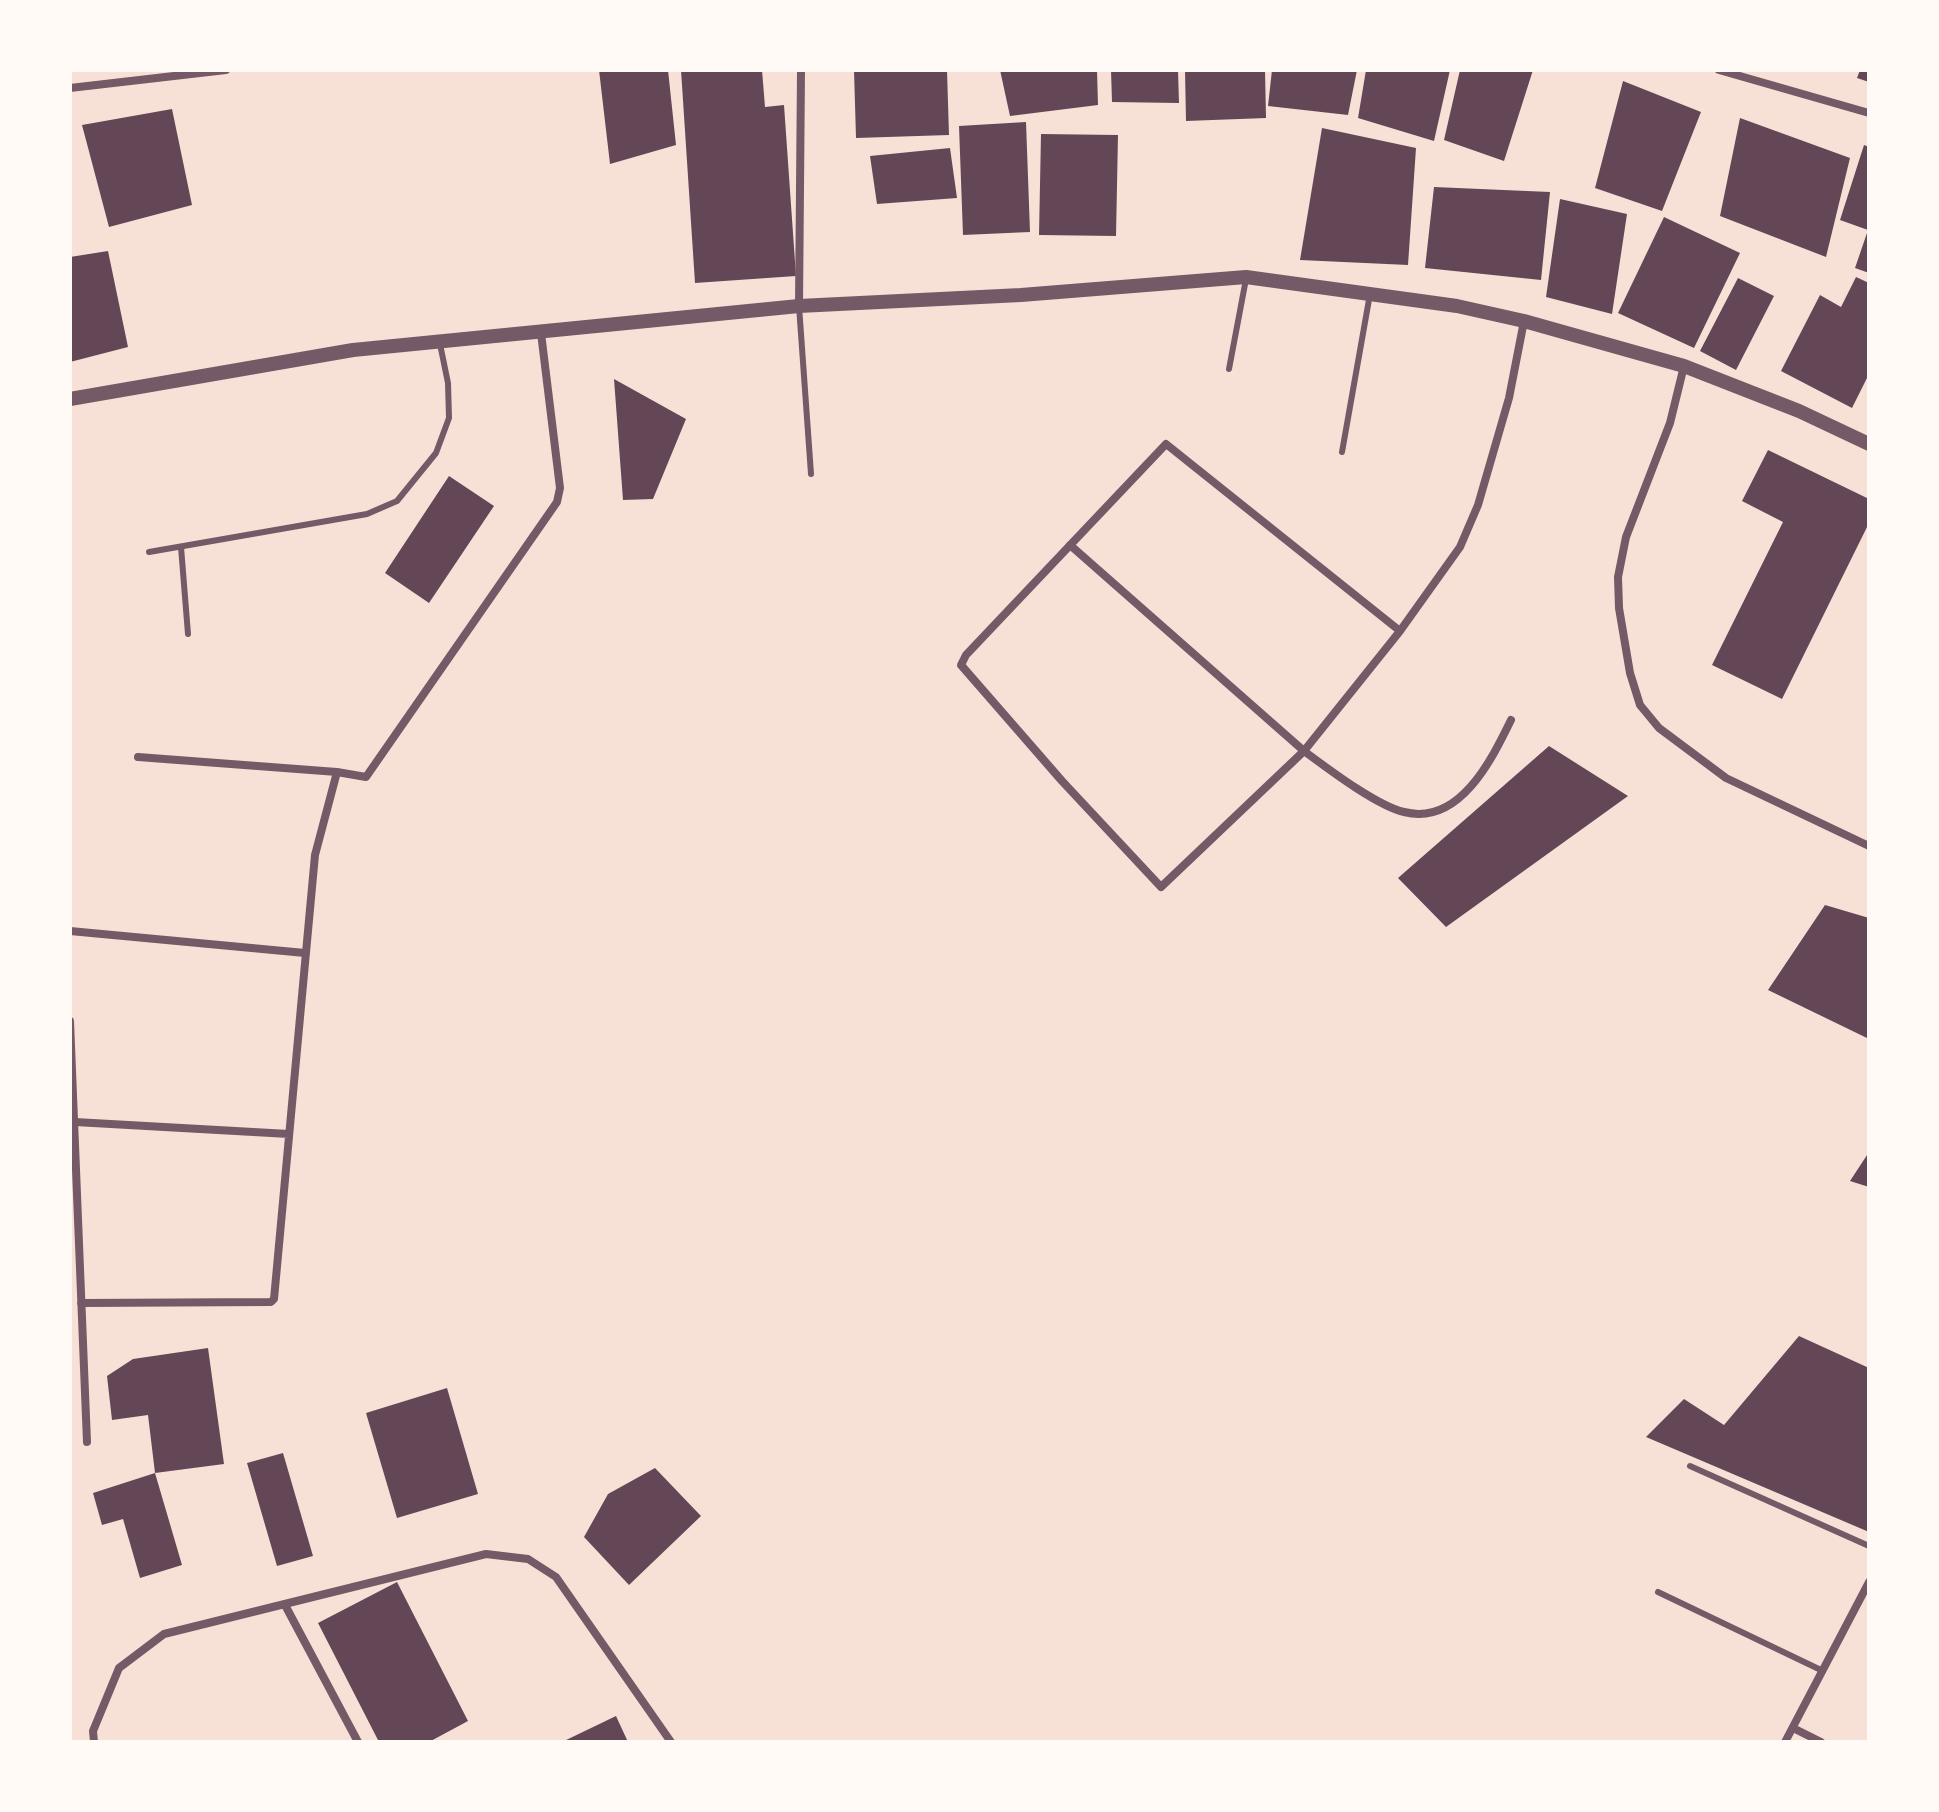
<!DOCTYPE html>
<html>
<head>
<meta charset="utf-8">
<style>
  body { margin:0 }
  #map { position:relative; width:1939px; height:1812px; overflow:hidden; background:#f7e1d7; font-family:Georgia,serif }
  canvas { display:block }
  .frame { position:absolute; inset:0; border:72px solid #fffaf5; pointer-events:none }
</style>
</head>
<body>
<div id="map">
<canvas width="1939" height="1812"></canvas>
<div class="frame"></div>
</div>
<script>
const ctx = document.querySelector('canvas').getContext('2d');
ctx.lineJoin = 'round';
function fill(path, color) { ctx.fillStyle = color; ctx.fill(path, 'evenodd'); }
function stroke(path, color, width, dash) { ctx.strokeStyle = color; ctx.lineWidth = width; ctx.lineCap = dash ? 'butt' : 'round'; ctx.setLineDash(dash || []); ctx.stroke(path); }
const building = new Path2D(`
  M599,70H668L676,145L610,164Z
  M681,70H762L765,107L784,105L796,276L695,283Z
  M854,70H947L949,135L856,138Z
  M1000,70H1097L1098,105L1010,116Z
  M1111,70H1178L1179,103L1112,102Z
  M1185,70H1265L1266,118L1186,121Z
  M1272,70H1357L1348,115L1268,106Z
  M1366,70H1450L1434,141L1358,118Z
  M1460,70H1533L1504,161L1444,140Z
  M1860,70H1869V82L1857,78Z
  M1623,81L1701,112L1662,211L1595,188Z
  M172,109L192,205L109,227L82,125Z
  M1740,118L1850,158L1826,257L1720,216Z
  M1026,122L1030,232L963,235L959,126Z
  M1322,128L1416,148L1408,265L1300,260Z
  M1041,134L1118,135L1116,236L1039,235Z
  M1864,145L1869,147V273L1855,268L1868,230L1840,220Z
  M950,148L957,198L877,204L870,156Z
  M1434,187L1550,192L1541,280L1425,268Z
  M1560,199L1627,214L1612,314L1546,297Z
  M1664,217L1740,253L1694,348L1618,313Z
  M108,251L128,347L70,362V257Z
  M1856,277L1869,283V374L1852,408L1781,371L1820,295L1841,307Z
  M1738,278L1774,296L1736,370L1700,351Z
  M614,379L686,419L653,499L623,500Z
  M1768,450L1869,499V523L1782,699L1712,665L1783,522L1742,501Z
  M449,476L494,506L429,603L385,573Z
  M1549,746L1628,796L1446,927L1398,878Z
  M1825,905L1869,918V1039L1768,990Z
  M1869,1152V1187L1850,1181Z
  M1799,1336L1869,1368V1532L1646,1437L1684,1399L1724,1425Z
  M208,1348L224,1464L155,1473L182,1565L140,1578L123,1519L102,1525L93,1493L155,1473L148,1415L112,1420L107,1376L133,1359Z
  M447,1388L478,1494L397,1518L366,1413Z
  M283,1453L313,1556L277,1566L247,1463Z
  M655,1468L701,1516L629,1585L584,1537L608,1494Z
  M397,1582L468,1721L429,1742H379L318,1623Z
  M616,1716L628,1742H562Z`);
const service = new Path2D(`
  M799,306L811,474
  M1229,369L1246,279
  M1342,452L1370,294
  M181,547L188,634
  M149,552L367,514L397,501L436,453L449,418L448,383L440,344
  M1690,1466L1869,1546
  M1658,1592L1823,1671`);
const minor = new Path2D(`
  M1719,70L1869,113
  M70,88L226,70
  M799,306L801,70
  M1684,366L1670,423L1626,537L1618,577L1619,608L1630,673L1640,705L1659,728L1726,778L1869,846
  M1070,545L1304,751C1327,768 1377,806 1404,812C1459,826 1491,761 1511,720
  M1400,631L1166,444L966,655L961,665L1062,781L1161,887L1304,751L1400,631L1460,547L1478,505L1509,398L1524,321
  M138,757L337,772L366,777L557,502L560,488L541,333
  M70,931L305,953
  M70,1021L87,1442
  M75,1122L289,1134
  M81,1303L271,1302L274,1299L315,855L337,772
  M285,1605L358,1742
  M1793,1728L1821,1742
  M94,1742L93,1731L119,1668L164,1634L486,1554L528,1559L556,1577L671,1742
  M1785,1742L1869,1582`);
const tertiary = new Path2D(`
  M70,399L353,350L799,306L1021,295L1246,277L1457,306L1524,321L1684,366L1799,411L1869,444`);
fill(building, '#644757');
stroke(service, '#755966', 6);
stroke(minor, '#755966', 8);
stroke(tertiary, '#755966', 14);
</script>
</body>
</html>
